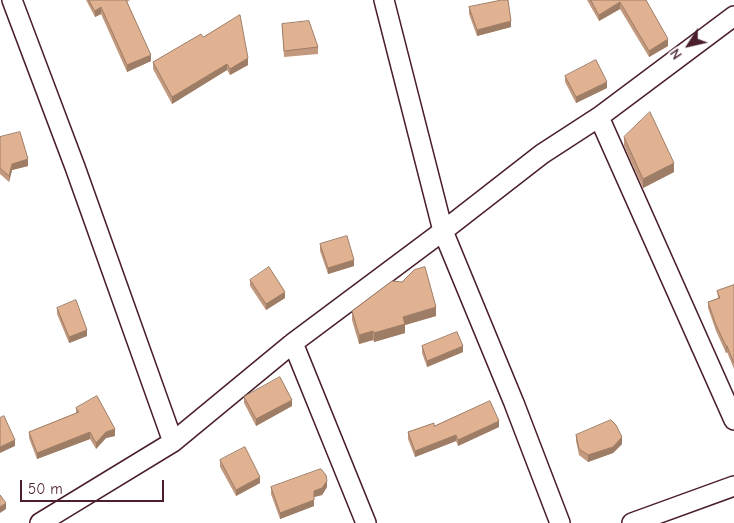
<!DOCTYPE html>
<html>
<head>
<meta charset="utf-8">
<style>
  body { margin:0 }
  #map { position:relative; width:734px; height:523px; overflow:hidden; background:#fff; font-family:"Comic Neue",sans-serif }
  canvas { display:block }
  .north { position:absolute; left:664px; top:20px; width:50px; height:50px; -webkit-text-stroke:4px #fff; paint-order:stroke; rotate:235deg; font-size:14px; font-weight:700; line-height:20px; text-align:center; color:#4a1f2b }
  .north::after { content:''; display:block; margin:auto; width:18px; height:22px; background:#4a1f2b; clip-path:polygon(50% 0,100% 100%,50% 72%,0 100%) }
  .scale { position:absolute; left:20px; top:480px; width:144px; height:22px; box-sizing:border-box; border:2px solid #4a1f2b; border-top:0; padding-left:6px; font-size:15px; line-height:18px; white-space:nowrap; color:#4a1f2b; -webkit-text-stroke:4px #fff; paint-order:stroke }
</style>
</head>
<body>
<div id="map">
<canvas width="734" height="523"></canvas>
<div class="north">N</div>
<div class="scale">50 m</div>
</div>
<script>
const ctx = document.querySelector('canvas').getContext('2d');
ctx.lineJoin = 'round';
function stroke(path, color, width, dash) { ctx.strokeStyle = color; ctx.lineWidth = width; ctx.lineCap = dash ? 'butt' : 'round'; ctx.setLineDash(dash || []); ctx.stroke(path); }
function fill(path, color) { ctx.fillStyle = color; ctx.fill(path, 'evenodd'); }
const street = new Path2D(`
  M12,0L75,167L173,442
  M384,0L443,231L514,403L560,523
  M599,117L734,420
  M293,343L366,523
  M40,523L173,442L293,343L443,231L542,154L599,117L734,16
  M632,523L734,486`);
const wall = new Path2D(`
  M86,0H130L127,2L151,61L127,72L101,14L95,17Z
  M587,0H646L668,46L649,57L620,9L599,21Z
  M469,7L511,27L477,36L469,14Z
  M282,24L318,47V54L284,57Z
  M203,37L248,65L230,75L227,70L172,104L153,69V62Z
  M565,76L607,88L576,103L565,82Z
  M0,137L28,166L12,170L9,182L0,174Z
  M624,137L674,172L643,188L624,146Z
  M320,244L354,266L328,274L320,251Z
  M250,280L285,298L266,310L250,286Z
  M734,285V369L727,352L726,353L716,331L708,308V302L718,298L717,291Z
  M57,308L87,336L69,343L57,314Z
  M352,311L436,316L405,325V333L374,342L373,340L359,344L352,320Z
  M422,346L463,352L427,367L422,353Z
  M244,397L292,406L256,426L244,403Z
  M76,408L115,436L106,438L96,449L90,439L37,459L29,438V432L76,413Z
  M434,426L499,427L458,446L456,441L415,457L408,439V432Z
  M576,435L622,444L613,453L588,462L579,455L576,441Z
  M220,460L260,483L236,496L220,467Z
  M271,487H327L322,495L314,497V506L280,519L271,494Z`);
const shadedWall = new Path2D(`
  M620,2V9L599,21V15Z
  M101,7V14L95,17V11Z
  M511,21V27L477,36V30Z
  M668,39V46L649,57V51Z
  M151,55V61L127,72V65Z
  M248,58V65L230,75V69Z
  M227,64V70L172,104V97Z
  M607,82V88L576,103V97Z
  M28,159V166L12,170L9,182V176L12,164Z
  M674,163V172L643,188V179Z
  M354,260V266L328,274V268Z
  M285,292V298L266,310V304Z
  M436,307V316L405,325V333L374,342V333L403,317Z
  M87,330V336L69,343V337Z
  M373,331V340L359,344V335Z
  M463,346V352L427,367V361Z
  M726,346H727V352L726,353Z
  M292,400V406L256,426V419Z
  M499,421V427L458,446V440Z
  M115,429V436L106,438L96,449V443L106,432Z
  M90,432V439L37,459V453Z
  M456,435V441L415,457V451Z
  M622,437V444L613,453L588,462V455Z
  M15,440V446L0,453V447Z
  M260,477V483L236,496V490Z
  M327,481V487L322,495L314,497V491Z
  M314,500V506L280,519V513Z
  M6,503V509L0,513V507Z`);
const building = new Path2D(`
  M89,0H126L151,55L127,65L101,7L95,11Z
  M502,0H508L511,21L477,30L469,7Z
  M591,0H646L668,39L649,51L620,2L599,15Z
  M240,15L248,58L230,69L227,64L172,97L153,62L201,34L203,37Z
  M309,21L318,47L284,51L282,24Z
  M596,60L607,82L576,97L565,76Z
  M650,112L674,163L643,179L624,137Z
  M20,132L28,159L12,164L9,176L0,168V137Z
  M347,236L354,260L328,268L320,244Z
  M269,267L285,292L266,304L250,280Z
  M425,267L436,307L403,317L405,324L374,333L373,331L359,335L352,311L392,281L402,282L414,270Z
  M734,285V363L727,346H726L716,325L708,302L720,298L717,291Z
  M76,300L87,330L69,337L57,308Z
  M457,332L463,346L427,361L422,346Z
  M280,377L292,400L256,419L244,397Z
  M97,396L115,429L106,432L96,443L90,432L37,453L29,432L79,412L76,408Z
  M490,401L499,421L458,440L456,435L415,451L408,432L434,423V426Z
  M4,416L15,440L0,447V418Z
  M611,420L616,425L622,437L613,447L588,455L579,449L576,435Z
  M245,447L260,477L236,490L220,460Z
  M321,469L326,475L327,481L322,488L314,491V500L280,513L271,487Z
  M0,495L6,503L0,507Z`);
stroke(street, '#4a1f2b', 22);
stroke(street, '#fff', 19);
fill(wall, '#c2997e');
fill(shadedWall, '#9e7d66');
fill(building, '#e1b292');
stroke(building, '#9e7d66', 1);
</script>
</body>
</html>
